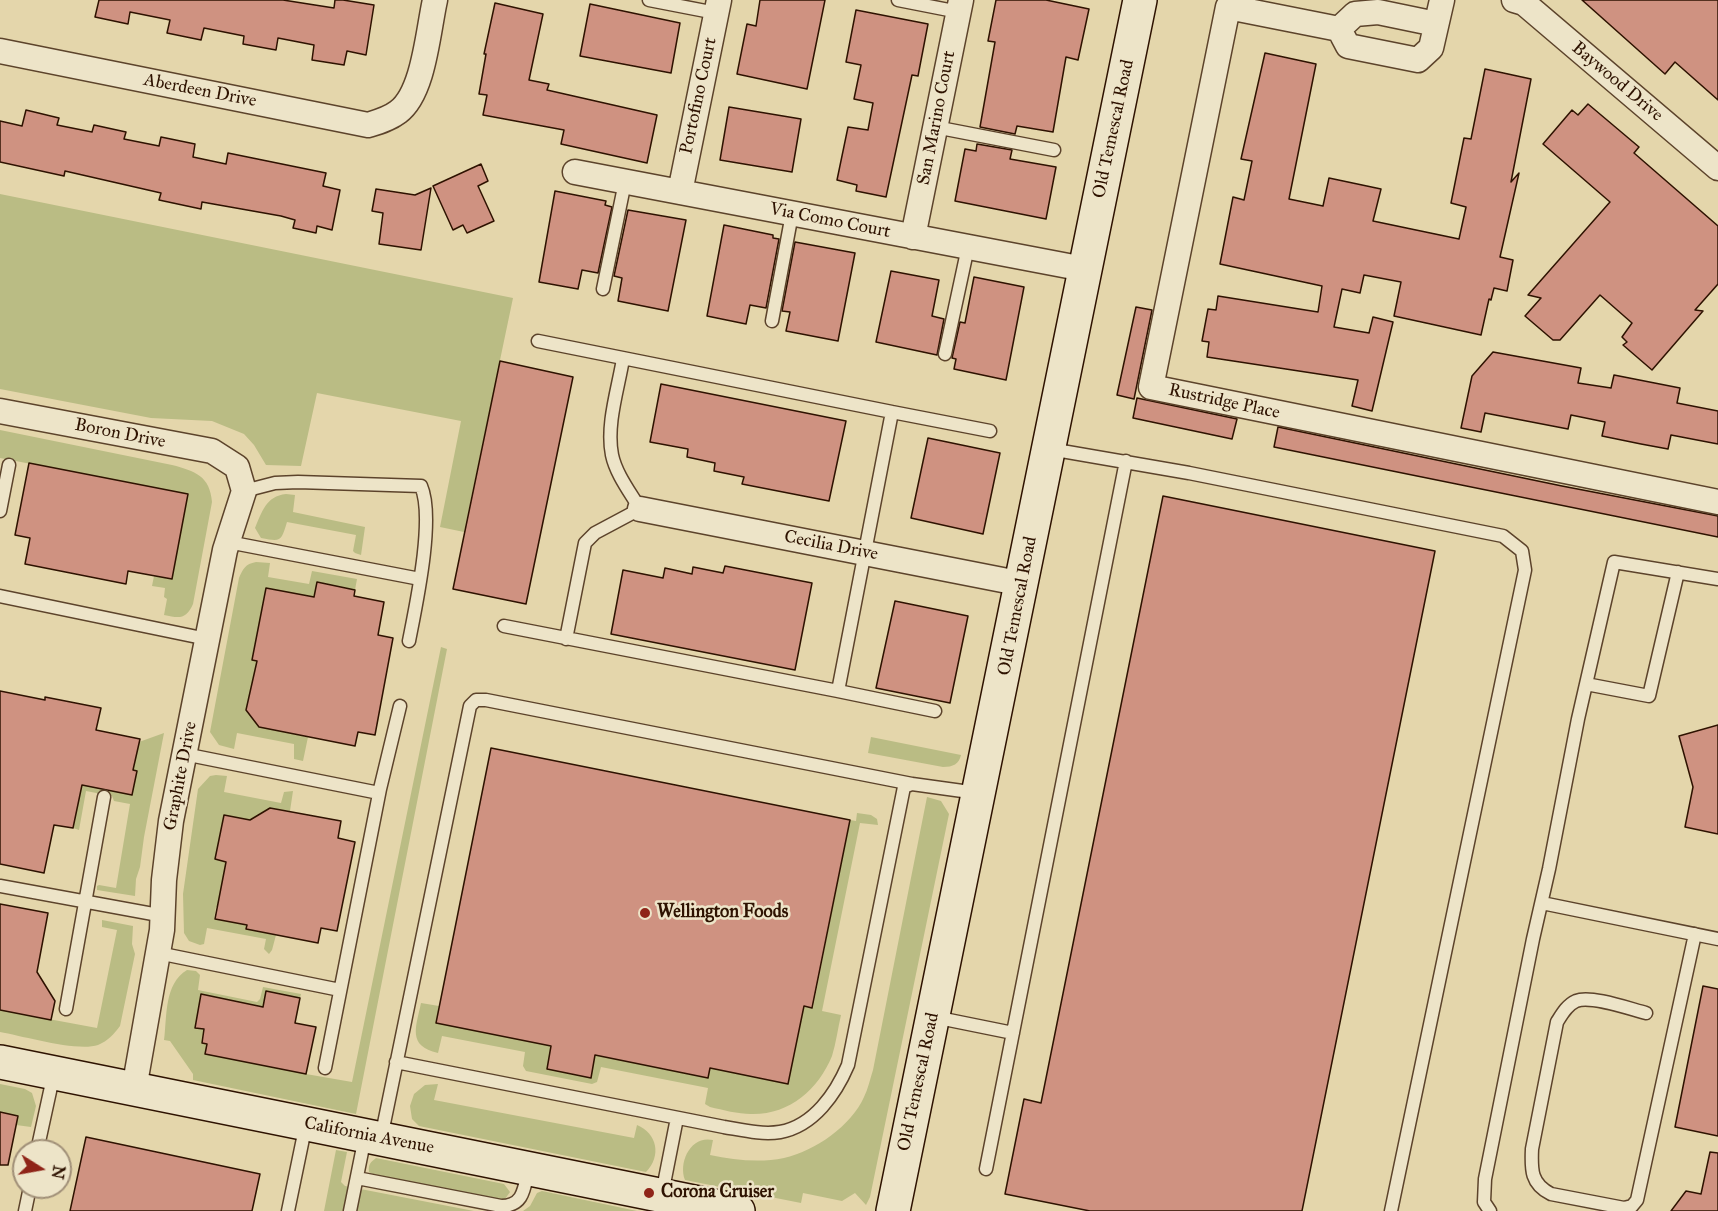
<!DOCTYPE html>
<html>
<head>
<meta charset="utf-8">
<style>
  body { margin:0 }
  #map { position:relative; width:1718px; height:1211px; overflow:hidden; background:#e4d6ab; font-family:"IM FELL Great Primer",serif }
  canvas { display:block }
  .north { position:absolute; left:12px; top:1139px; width:60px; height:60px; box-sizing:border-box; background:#ede4c8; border:2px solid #a19078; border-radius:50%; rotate:101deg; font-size:16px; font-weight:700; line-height:24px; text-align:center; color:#2e1200 }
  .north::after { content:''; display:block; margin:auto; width:21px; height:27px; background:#8f2418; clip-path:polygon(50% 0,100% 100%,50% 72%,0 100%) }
</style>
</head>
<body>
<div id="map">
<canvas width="1718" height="1211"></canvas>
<div class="north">N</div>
</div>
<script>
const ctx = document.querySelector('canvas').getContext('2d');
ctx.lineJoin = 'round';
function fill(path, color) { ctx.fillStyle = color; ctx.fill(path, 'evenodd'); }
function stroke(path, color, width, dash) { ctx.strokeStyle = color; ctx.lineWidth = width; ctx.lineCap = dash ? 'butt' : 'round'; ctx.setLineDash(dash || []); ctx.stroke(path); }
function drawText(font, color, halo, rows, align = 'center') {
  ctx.font = font + ' "IM FELL Great Primer",serif'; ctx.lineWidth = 5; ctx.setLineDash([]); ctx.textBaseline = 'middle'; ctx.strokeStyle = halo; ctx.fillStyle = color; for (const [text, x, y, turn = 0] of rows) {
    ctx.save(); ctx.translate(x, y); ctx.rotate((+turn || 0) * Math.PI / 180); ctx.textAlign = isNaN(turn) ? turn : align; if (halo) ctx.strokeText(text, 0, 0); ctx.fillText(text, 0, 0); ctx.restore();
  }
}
const green = new Path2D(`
  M0,194L513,298L464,532L440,527L461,421L317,393L301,466L266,465L254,445L244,434L212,421L151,418L0,389Z
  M0,430L172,465C195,471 210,476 212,502L193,604C186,620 179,618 164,615L167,599L164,597L165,588L152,586L154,576L172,579L188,494L0,458Z
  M286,494L295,495L293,512L365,527L361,555L355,553L353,551L356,535L287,522C281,541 282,542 261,538L255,528C262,512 266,496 286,494Z
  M256,562L270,563L268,577L309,584L312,571L357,579L355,590L317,582L314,597L266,588L252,659L257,661L246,710L259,727L308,737L303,761L294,759V744L237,733L234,749L219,745L210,732L239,578C243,569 245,564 256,562Z
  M441,647L447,649L356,1114L193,1080V1074L170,1041L164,1040C167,1016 164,984 187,970L196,971L200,975L198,990L257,1002L260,999L263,987L301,994L300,998L266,991L263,1007L201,995L195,1027L204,1029L202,1043L306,1074L352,1082Z
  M164,733L144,837L140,867L136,879L135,896L97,890V886L99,885L116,888L130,804L114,801L112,796L86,791L79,830L73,828L82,785L133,770L139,742Z
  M871,737L961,755C959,764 953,767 943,767L868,753Z
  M216,775L227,776L224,792L281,803L284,792L293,791L290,811L270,808L250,820L225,815L216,859L226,862L220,908L216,907L214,919L247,925L246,929L276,935L272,950L269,954L264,949L266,939L207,928L204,944L200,945L189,941L184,933L183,894L198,789L210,776Z
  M927,797L941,801L949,814L870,1197L866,1205L855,1193L842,1201L803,1193L801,1203L685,1180C678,1162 691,1135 713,1140L710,1155C734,1160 760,1163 784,1158C815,1151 851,1126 864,1097C868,1089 870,1079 873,1070Z
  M857,813L871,815L877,819L878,825L860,823L822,1011L841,1015C838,1028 836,1043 832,1056C818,1090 789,1115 751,1114C738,1114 723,1110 710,1107L705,1104L708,1088L601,1067L597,1082L592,1084L526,1071L523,1066L525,1052L442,1036L438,1053C407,1046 416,1027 421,1003L439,1006L436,1023L708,1078L710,1068L788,1084L804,1007L813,1008L850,820L856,821Z
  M102,920L133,926L132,944L135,954L120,1026C114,1034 108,1041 98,1045C77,1052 23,1036 0,1032V1010L97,1028L117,930L102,927Z
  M0,1084L25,1089L32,1093L36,1106L31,1127L16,1125L18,1116L0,1112Z
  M438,1084L434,1100L634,1138L637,1125C657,1133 662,1156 646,1172L419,1126L412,1119L410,1106L414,1094L425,1085Z
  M336,1150L347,1152L341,1182L345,1186L474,1211H324Z
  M376,1158L504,1184L510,1192L505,1199L501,1200L372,1174L369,1172C368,1164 371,1162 376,1158Z
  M542,1191L637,1211H523L530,1206L537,1193Z`);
const building = new Path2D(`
  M99,0H283L334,8L335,0H343L374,5L366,55L347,51L344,65L312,60L314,45L278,38L276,50L243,44L244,36L204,28L201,40L167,33L170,20L130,12L128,24L95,17Z
  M760,0H825L807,89L737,74L747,24L756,26Z
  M996,0H1046L1089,9L1078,60L1066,57L1053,132L1017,126L1015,134L980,127L995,42L988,41Z
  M1582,0H1718V100L1675,62L1665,74Z
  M495,3L543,14L529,80L549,84L547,90L657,115L647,163L561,144L564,130L483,115L487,95L479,94L486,54H484Z
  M590,4L680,23L671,73L580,56Z
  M856,10L928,24L918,76L912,75L886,197L856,191L857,185L837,180L848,127L868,130L873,103L854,99L861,65L846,62Z
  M1265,53L1316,64L1289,199L1323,206L1329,178L1381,189L1373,221L1459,239L1466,207L1451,203L1464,138L1471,139L1485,69L1531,79L1511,182L1519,173L1500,257L1513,260L1507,291L1494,288L1491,300L1489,299L1481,335L1394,316L1401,282L1364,275L1360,293L1342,289L1334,327L1369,333L1373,317L1393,322L1372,411L1352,406L1358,380L1207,357L1209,342L1202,341L1208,309L1216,310L1218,296L1318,312L1322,286L1220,264L1233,197L1244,200L1252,161L1241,159Z
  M1588,104L1639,147L1634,153L1718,226V284L1695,310L1703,311L1652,370L1623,345L1627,342L1622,337L1632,323L1600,295L1560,340H1553L1525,316L1541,298L1528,295L1610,202L1543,144L1572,110L1578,115Z
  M729,107L801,119L792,172L720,160Z
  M26,110L59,118L57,125L92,132L94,125L126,132L124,139L159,146L161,137L195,144L193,157L226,164L228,153L326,173L323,186L340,190L332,230L317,226L316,233L293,228L295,220L281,216L202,202L201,209L159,200L161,193L65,171L64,176L0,162V121L22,126Z
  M977,144L1012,150L1010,159L1056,167L1046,219L955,201L965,149L976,151Z
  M481,164L488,181L478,186L494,221L467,233L463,225L453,230L433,186Z
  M431,188L421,250L379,244L383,213L372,211L376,189L415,195Z
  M555,191L606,201L605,205L612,207L598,273L582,270L578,289L539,282Z
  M628,210L686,220L668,311L618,301L622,278L614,276Z
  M724,225L773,235V238L779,239L766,308L750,305L746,324L707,316Z
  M795,242L855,253L838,341L786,331L790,312L782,311Z
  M891,271L939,280L932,316L944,319L937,355L876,342Z
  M974,277L1024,287L1006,380L954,369L956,359L952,358L960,322L965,323Z
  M1136,307L1152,310L1134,399L1117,395Z
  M1493,352L1581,368L1578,383L1611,388L1614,375L1680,388L1677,403L1718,411V444L1671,435L1668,449L1641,444L1602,436L1605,422L1571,415L1568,429L1485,413L1481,432L1461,428L1472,376Z
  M500,361L573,377L526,604L453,589Z
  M661,384L846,421L829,501L742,484L744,477L714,471L715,463L687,457L688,449L650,442Z
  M1137,398L1237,419L1232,439L1133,418Z
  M1278,427L1562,486L1718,516V537L1274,447Z
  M928,438L1000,453L983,534L911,518Z
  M29,463L188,494L172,579L128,571L126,584L25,564L30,538L15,535Z
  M1163,496L1435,551L1302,1211H1090L1005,1194L1024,1099L1041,1103Z
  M725,566L812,583L795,670L611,634L623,570L663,578L665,568L692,574L693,567L723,573Z
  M317,582L355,590L354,596L384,602L378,635L393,638L375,735L358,732L355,746L259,727L246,710L257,661L252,660L266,588L314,597Z
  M895,601L968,616L950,703L876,688Z
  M0,691L45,700V697L101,708L96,730L140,739L133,770L137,771L132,795L82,785L73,828L54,825L44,873L0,864Z
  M1718,725V834L1685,827L1693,787L1679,736Z
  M491,748L850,820L812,1008L804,1006L788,1084L710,1068L708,1078L595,1055L591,1078L547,1069L551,1046L436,1023Z
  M270,808L341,821L338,838L355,842L337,931L321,928L318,943L246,929L247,925L215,919L226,862L215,859L224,815L250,820Z
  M0,904L48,913L37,972L55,1001L51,1020L0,1010Z
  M1703,986L1718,989V1136L1675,1127Z
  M266,991L300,998L295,1023L316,1027L306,1074L205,1054L207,1044L202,1043L204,1029L195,1028L201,994L263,1007Z
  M0,1112L18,1116L8,1165H0Z
  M86,1137L260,1174L252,1211H70Z
  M1710,1152L1718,1153V1211H1671L1686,1191L1701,1194Z`);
const lane = new Path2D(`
  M649,0L716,13
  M898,0L959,12
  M935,127L1054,150
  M603,289L625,182
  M772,321L792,214
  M945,354L968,247
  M892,412L990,431
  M1050,449L1189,473L1503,536L1522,551L1525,570L1391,1211
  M244,491L275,483L298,482L421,486C435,518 416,605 409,641
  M0,511L9,465
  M228,542L420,579
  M0,596L207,639
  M504,626L838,691L892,412L538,341
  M566,639L585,543L595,533L640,509C630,492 616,474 612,455C606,425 618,389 623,359
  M1586,684L1649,696L1678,572
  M838,691L935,711
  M184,754L379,793
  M0,886L164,916
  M1542,903L1718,939
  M158,953L340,990
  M66,1009L104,797
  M1646,1013C1630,1009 1591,995 1576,1001C1567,1005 1562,1014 1557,1022L1532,1149C1531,1170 1531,1184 1551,1194L1624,1208L1632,1206L1637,1200L1695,934
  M934,1017L1013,1033
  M396,1062L724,1127C742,1130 762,1135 780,1132C814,1126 836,1093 848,1065L904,787L912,784L977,793
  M325,1068L380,789L400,706
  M381,1138L470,706L476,700H486L912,784
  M37,1151L54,1073
  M986,1169L1126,461
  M357,1178L501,1206C523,1206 524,1190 528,1171
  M662,1194L677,1118
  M25,1211L30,1187
  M288,1211L306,1124
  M350,1211L365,1137
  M1490,1211L1484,1202L1485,1179L1533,939L1549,869L1578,719L1614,562L1718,579`);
const street = new Path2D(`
  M1514,0L1524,3L1718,168
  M1436,24L1378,12L1355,14L1339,29L1348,46L1418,60L1431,48L1442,0
  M1339,29L1228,7L1151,387L1718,502
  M0,51L368,125C378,122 389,119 398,112C424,93 428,31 435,0
  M575,172L1084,269
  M680,192L719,0
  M913,237L961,0
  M0,411L212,451L237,467L244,491L225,550L171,821L164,880L162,930L134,1089
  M640,509L1023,584`);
const secondary = new Path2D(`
  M0,1062L738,1211
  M893,1211L1140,0`);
const markers = [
  [645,913,6,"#8f2418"],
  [649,1193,6,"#8f2418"]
];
const streetNames = [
  ["Baywood Drive",1617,82,40],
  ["Aberdeen Drive",200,91,11],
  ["Portofino Court",699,96,-78],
  ["San Marino Court",937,118,-79],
  ["Old Temescal Road",1114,129,-78],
  ["Via Como Court",830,221,11],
  ["Rustridge Place",1224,402,12],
  ["Boron Drive",120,434,11],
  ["Cecilia Drive",831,546,11],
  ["Old Temescal Road",1018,606,-79],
  ["Graphite Drive",181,776,-79],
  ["Old Temescal Road",919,1082,-78],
  ["California Avenue",369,1136,11]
];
const poiNames = [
  ["Wellington Foods",657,913],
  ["Corona Cruiser",661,1193]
];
fill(green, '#babc84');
fill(building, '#cf9281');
stroke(building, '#2e1200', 1.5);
stroke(lane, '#5c432b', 15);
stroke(street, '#5c432b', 27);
stroke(secondary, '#2e1200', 36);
stroke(lane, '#ede4c8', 12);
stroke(street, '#ede4c8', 24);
stroke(secondary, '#ede4c8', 33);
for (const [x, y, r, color] of markers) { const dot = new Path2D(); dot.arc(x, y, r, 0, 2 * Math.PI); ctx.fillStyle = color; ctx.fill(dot); stroke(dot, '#ede4c8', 2); }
drawText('18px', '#2e1200', '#ede4c8', streetNames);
drawText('bold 18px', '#2e1200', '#ede4c8', poiNames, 'left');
</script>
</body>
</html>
